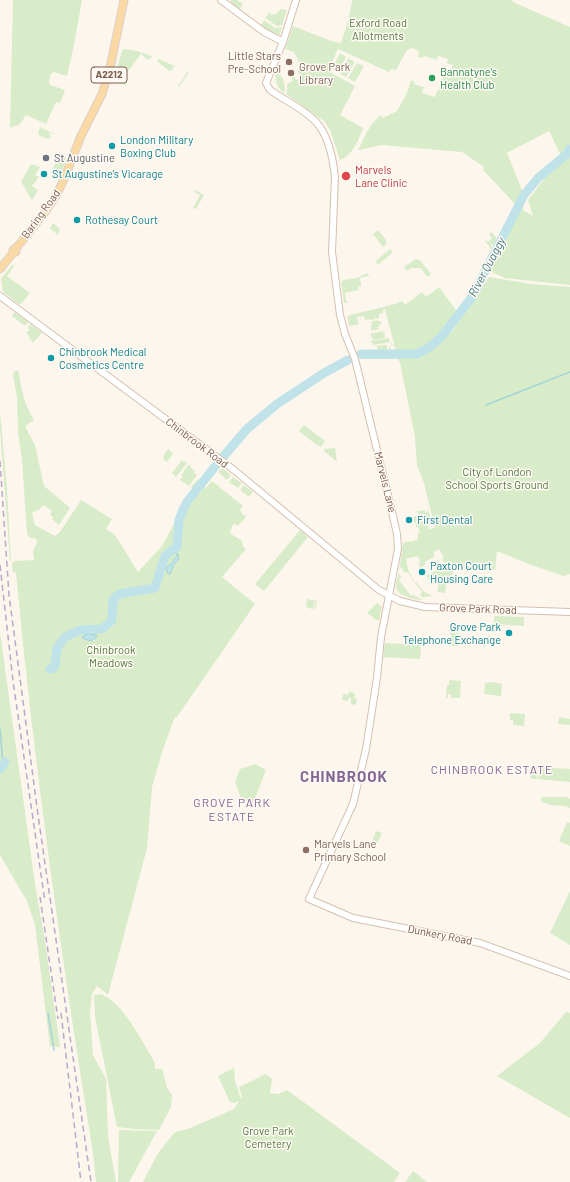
<!DOCTYPE html>
<html>
<head>
<meta charset="utf-8">
<style>
  body { margin:0 }
  canvas { display:block; background:#fdf6ec }
</style>
</head>
<body>
<canvas width="570" height="1182"></canvas>
<script>
const ctx = document.querySelector('canvas').getContext('2d');
ctx.lineJoin = 'round';
function fill(path, color) { ctx.fillStyle = color; ctx.fill(path, 'evenodd'); }
function stroke(path, color, width, dash) { ctx.strokeStyle = color; ctx.lineWidth = width; ctx.lineCap = dash ? 'butt' : 'round'; ctx.setLineDash(dash || []); ctx.stroke(path); }
function drawText(font, color, halo, rows, align = 'center') {
  ctx.font = font + ' Barlow,sans-serif'; ctx.lineWidth = 3; ctx.setLineDash([]); ctx.textBaseline = 'middle'; ctx.strokeStyle = halo; ctx.fillStyle = color; for (const [text, x, y, turn = 0] of rows) {
    ctx.save(); ctx.translate(x, y); ctx.rotate((+turn || 0) * Math.PI / 180); ctx.textAlign = isNaN(turn) ? turn : align; if (halo) ctx.strokeText(text, 0, 0); ctx.fillText(text, 0, 0); ctx.restore();
  }
}
const green = new Path2D(`
  M13,0H82L74,45L67,76L54,72L51,74L49,82L50,85L65,90L60,103L56,102L46,124L26,115L20,124L10,128Z
  M231,0H237L243,4L239,10L232,5Z
  M353,0H512L513,2L570,27V285L505,278L487,270L523,197L515,204L483,170L484,167L462,152L381,145L360,150H358C365,137 369,124 381,115L383,118L397,111L407,93L411,80L415,82L414,84L424,87L422,93L435,97L437,91H438L443,76L449,78L453,65L447,63L448,59L438,56L437,60L424,56L422,58L418,57L419,51L412,48L407,50L396,70L391,69L389,72L338,49L328,71L355,86L340,115L363,128C359,140 352,156 340,160L330,130L324,121L286,94L287,92V84L293,81L291,77L294,76L296,80L301,78L297,69L300,68L298,60L294,52L285,49L293,26L331,41L341,43L347,24L352,2ZM549,131L564,162L547,175L528,200L533,216L523,210L524,195L507,153Z
  M281,9L287,10L282,25L277,26L265,18L270,12L271,15C278,14 277,12 281,9Z
  M264,20L275,28L282,27L279,36L275,35L260,26Z
  M125,49L137,51L151,56L152,57L148,60L141,54L122,79L127,83L125,85L115,77L122,50Z
  M340,53L346,57L338,73L332,69Z
  M348,58L355,62L346,77L340,74Z
  M159,59L188,72V74L179,87L178,86L183,79L187,72L174,66L172,70L169,71L157,61Z
  M357,63L364,66L355,82L348,78Z
  M277,70C283,75 286,86 284,93C277,87 273,79 277,70Z
  M40,127L55,134H52L50,132L49,134L51,135L49,139L40,136L38,134Z
  M60,155L63,156L67,158L61,173L52,170Z
  M31,164L40,167L35,175L39,177L32,186L38,190L32,200L21,182Z
  M195,190L204,195L196,209L193,208L200,195L194,192Z
  M53,223L60,229L58,235L47,226L50,228Z
  M378,230L386,240V244L383,247L373,234Z
  M492,232L497,239L493,245L492,244L491,245L492,248L491,249L485,241L486,240L488,242L492,238L489,234Z
  M390,249L393,252L378,265L375,261L377,260Z
  M416,259L420,260L431,274L427,277L421,268H411L407,271L404,267Z
  M12,265H15L7,276L30,293L20,305L3,292L1,279Z
  M367,273L369,276L368,277L367,276L360,278L361,286L358,287L359,290L344,293L346,294L345,295L347,303H344L341,282L343,280L357,278Z
  M489,277L531,284L570,287V574L563,576L529,564L497,551L495,570L455,569L446,586L445,593L438,592L437,591L439,586L435,583L431,582L426,576L446,565L442,559L444,558L439,549L433,553L435,556L425,562V565L420,568L419,565L420,561L418,556L406,559L408,570L414,580L411,582L413,579L407,572L405,573L400,566L403,543L410,541L411,542L418,539V533L420,532L418,527H416V525H420L418,524L416,525L413,517L419,515L417,511L425,510V512L427,513L428,509L431,518L428,525L429,529L435,528L424,483L417,465L415,437L400,363L398,359H360L359,356L418,355L431,348L433,349L453,330Z
  M439,287L458,313C450,325 432,350 416,353C410,354 403,353 397,353L394,345L391,346V341L392,345L394,344L385,309L383,310V313L379,314V318L370,320L369,319L365,320L364,316L359,317V316L357,318L359,324L349,326L348,320L357,318L348,320L347,317L350,315L395,304L402,301L405,305L422,292L425,296L429,295Z
  M14,312L28,322L25,326L12,316Z
  M377,320L378,321H381V325H379V327L374,328H379V329L371,331V327L372,323H368Z
  M30,324L42,333L33,343L26,332L30,330L28,328Z
  M386,330L382,332L386,334L384,335L385,338L373,340L370,334Z
  M389,338L390,342L374,345L373,343H371V341Z
  M384,345H387V350H389V346H390L391,353H378L377,346Z
  M14,371H18L19,372C21,390 25,405 34,420L25,426L35,445L44,486L70,508L59,525L52,519L53,517L50,515L52,511L43,505L40,509L32,513L35,525L55,536L60,532L81,500L112,519L106,529L115,535L138,572L162,546L185,504L188,502H192L197,495L201,493L199,490L202,485L206,488L212,481L243,506L240,510L242,514L244,515L246,517L240,524L236,526L234,523L230,532L231,534L241,540L243,544L242,545L246,549L222,577L255,604L177,717H175L163,749L152,787L147,848L108,995L97,986L92,994L90,1012L93,1055L106,1079L108,1137L116,1182H96L93,1153C62,961 34,767 16,573L13,572L12,564L14,561L34,560L33,551L37,542L36,539L29,537L27,534L22,459L18,433L17,397L13,376Z
  M0,412L7,487L11,561H10L0,429Z
  M304,425L325,441L321,447L319,445L318,446L299,431Z
  M335,448L337,462L324,451V449Z
  M168,449L173,453L168,460L174,453L167,462L163,459L164,457L163,456Z
  M182,460L187,463L176,477L172,473Z
  M188,465L191,466V468L195,471L194,473L197,475L189,486L180,480L183,477L181,476Z
  M222,468L231,475L227,480L218,472Z
  M205,476L194,490L191,487L197,480L198,479L200,481Z
  M233,477L242,483L238,488L229,482Z
  M244,485L253,492L249,497L240,490Z
  M300,530L308,537L264,591L255,584Z
  M399,573L401,577L399,580L411,596L413,595L423,600C415,600 396,596 396,586C396,582 398,577 399,573Z
  M416,582L423,591L433,596L422,597L420,595L422,592L415,583L412,585Z
  M307,599L317,601L315,610H314L315,601H314L313,609L309,608V606L308,608L306,607Z
  M377,603L382,607L379,620L378,621L367,613Z
  M494,616L524,617V626L494,624Z
  M0,632L35,884L46,947L60,1047L50,1046L35,925L27,901L0,855Z
  M450,633L461,634L459,646H450L451,635H450Z
  M385,643L421,645L420,659L383,657Z
  M449,680L461,681L460,698H451V694H448V698H446L447,685H449Z
  M493,682L502,684L501,696L484,694L485,683Z
  M349,692H353L355,695L354,698L357,699L356,705L351,704V698H348V701L342,700L343,694L348,695Z
  M510,713L525,714L524,726L513,725V720H510Z
  M559,717L570,719V725L558,724Z
  M255,764L266,770L253,804L241,798L235,782L240,769Z
  M533,766L537,767V779H533L530,777V767Z
  M539,767L570,769V782L538,779Z
  M542,797H567L570,799V808C559,803 550,808 541,801Z
  M567,822L570,823V846L559,841Z
  M376,831L382,833L376,846L371,844Z
  M570,891V945L550,933Z
  M101,994C123,1003 139,1036 151,1056L155,1063V1069H162L167,1087L172,1096L171,1107L159,1130L135,1129L117,1127L95,1017L94,995Z
  M566,1012L570,1013V1118L497,1076L540,1043Z
  M234,1068L235,1081L241,1099L242,1097L239,1087L266,1074L272,1079L270,1093L279,1094L287,1090L400,1173L394,1182H143L158,1153L175,1132L188,1129L234,1109L239,1101L235,1103L230,1102L218,1076Z
  M119,1130L157,1131L129,1182H118Z
  M413,1171L427,1182H405Z`);
const water = new Path2D(`
  M178,555L179,559L174,564L170,574H168L166,568L172,563L175,558Z
  M89,634L96,635L97,637L91,641L82,638L83,636Z`);
const stream = new Path2D(`
  M451,323L452,327
  M486,405L570,372
  M176,547V553L178,555
  M0,729L3,764
  M48,1013L54,1050`);
const river = new Path2D(`
  M361,354H417L430,347L442,336L472,297L524,195L538,178L566,155L570,149
  M223,457L247,429L277,404L324,373L348,360
  M50,669H52L55,666L57,648L65,637L80,630L102,629L112,620L113,600L119,594L155,588L165,556L177,547L179,520L183,510L187,502L217,464
  M0,769L5,762`);
const secondary = new Path2D(`
  M221,0L264,32L283,42
  M296,0L283,42L266,83L270,90C284,100 304,109 316,122C329,136 333,158 335,177L332,252L340,315L345,334L355,359L392,512L397,534L398,549L381,637L377,678L366,749L353,804L309,899L353,918L480,943L570,976
  M0,296L234,470L379,590L400,601L425,607L570,612`);
const primary = new Path2D(`
  M13,253V250L18,246L45,212L57,194L64,179L81,136L102,94L110,68L124,0
  M0,269L13,253L16,252`);
const rail = new Path2D(`
  M0,461L9,595L38,815L91,1182
  M0,565L13,681L45,902
  M40,897L58,1019
  M61,1013L81,1182`);
const markers = [
  [289,62,4,"#8d6e63"],
  [291,73,4,"#8d6e63"],
  [432,78,4,"#2e9e5b"],
  [112,146,4,"#0f9aa8"],
  [46,158,4,"#6b7280"],
  [44,174,4,"#0f9aa8"],
  [346,176,5,"#e0444e"],
  [77,220,4,"#0f9aa8"],
  [51,358,4,"#0f9aa8"],
  [409,520,4,"#0f9aa8"],
  [422,572,4,"#0f9aa8"],
  [509,633,4,"#0f9aa8"],
  [306,850,4,"#8d6e63"]
];
const shields = [
  [109,75,36]
];
const shieldNames = [
  ["A2212",109,75]
];
const parkNames = [
  ["Exford Road",378,23],
  ["Allotments",378,36],
  ["City of London",497,472],
  ["School Sports Ground",497,485],
  ["Chinbrook",111,650],
  ["Meadows",111,663],
  ["Grove Park",268,1131],
  ["Cemetery",268,1144]
];
const educationNames = [
  ["Little Stars",281,56,"right"],
  ["Pre-School",281,69,"right"],
  ["Grove Park",299,67],
  ["Library",299,80],
  ["Marvels Lane",314,844],
  ["Primary School",314,857]
];
const leisureNames = [
  ["Bannatyne's",440,72],
  ["Health Club",440,85]
];
const cultureNames = [
  ["London Military",120,140],
  ["Boxing Club",120,153],
  ["St Augustine's Vicarage",52,174],
  ["Rothesay Court",85,220],
  ["Chinbrook Medical",59,352],
  ["Cosmetics Centre",59,365],
  ["First Dental",417,520],
  ["Paxton Court",430,566],
  ["Housing Care",430,579],
  ["Grove Park",501,627,"right"],
  ["Telephone Exchange",501,640,"right"]
];
const worshipNames = [
  ["St Augustine",54,158]
];
const healthNames = [
  ["Marvels",355,170],
  ["Lane Clinic",355,183]
];
const streetNames = [
  ["Baring Road",41,214,-54],
  ["Chinbrook Road",197,443,37],
  ["Marvels Lane",385,482,76],
  ["Grove Park Road",478,609,2],
  ["Dunkery Road",440,935,11]
];
const waterNames = [
  ["River Quaggy",487,267,-62]
];
const neighbourhoodNames = [
  ["CHINBROOK ESTATE",492,770],
  ["GROVE PARK",232,803],
  ["ESTATE",232,817]
];
const districtNames = [
  ["CHINBROOK",344,777]
];
fill(green, '#d8ecc9');
fill(water, '#bfe3e8');
stroke(water, '#a5d3da', 1);
stroke(stream, '#a5d3da', 1.5);
stroke(river, '#bfe3e8', 9);
stroke(secondary, '#d6c0b0', 8);
stroke(primary, '#dad1cd', 9);
stroke(secondary, '#fff', 6);
stroke(primary, '#fbd9a5', 7);
stroke(rail, '#b9a8c9', 1.5, [6, 4]);
for (const [x, y, r, color] of markers) { const dot = new Path2D(); dot.arc(x, y, r, 0, 2 * Math.PI); ctx.fillStyle = color; ctx.fill(dot); stroke(dot, '#fffaf3', 1.5); }
for (const [x, y, w] of shields) { const box = new Path2D(); box.roundRect(x - w / 2, y - 8, w, 16, 3); ctx.fillStyle = '#fffaf3'; ctx.fill(box); stroke(box, '#7a5c4d', 1); }
drawText('bold 10px', '#7a5c4d', null, shieldNames);
drawText('11px', '#537a41', '#fffaf3', parkNames);
drawText('11px', '#785e54', '#fffaf3', educationNames, 'left');
drawText('11px', '#27864d', '#fffaf3', leisureNames, 'left');
drawText('11px', '#0d838f', '#fffaf3', cultureNames, 'left');
drawText('11px', '#5b616d', '#fffaf3', worshipNames, 'left');
drawText('11px', '#be3a42', '#fffaf3', healthNames, 'left');
drawText('11px', '#7a5c4d', '#fffaf3', streetNames);
drawText('italic 12px', '#437c86', '#fffaf3', waterNames);
ctx.letterSpacing = '1px';
drawText('12px', '#846695', '#fffaf3', neighbourhoodNames);
ctx.letterSpacing = '0px';
ctx.letterSpacing = '1px';
drawText('bold 15px', '#846695', '#fffaf3', districtNames);
ctx.letterSpacing = '0px';
</script>
</body>
</html>
